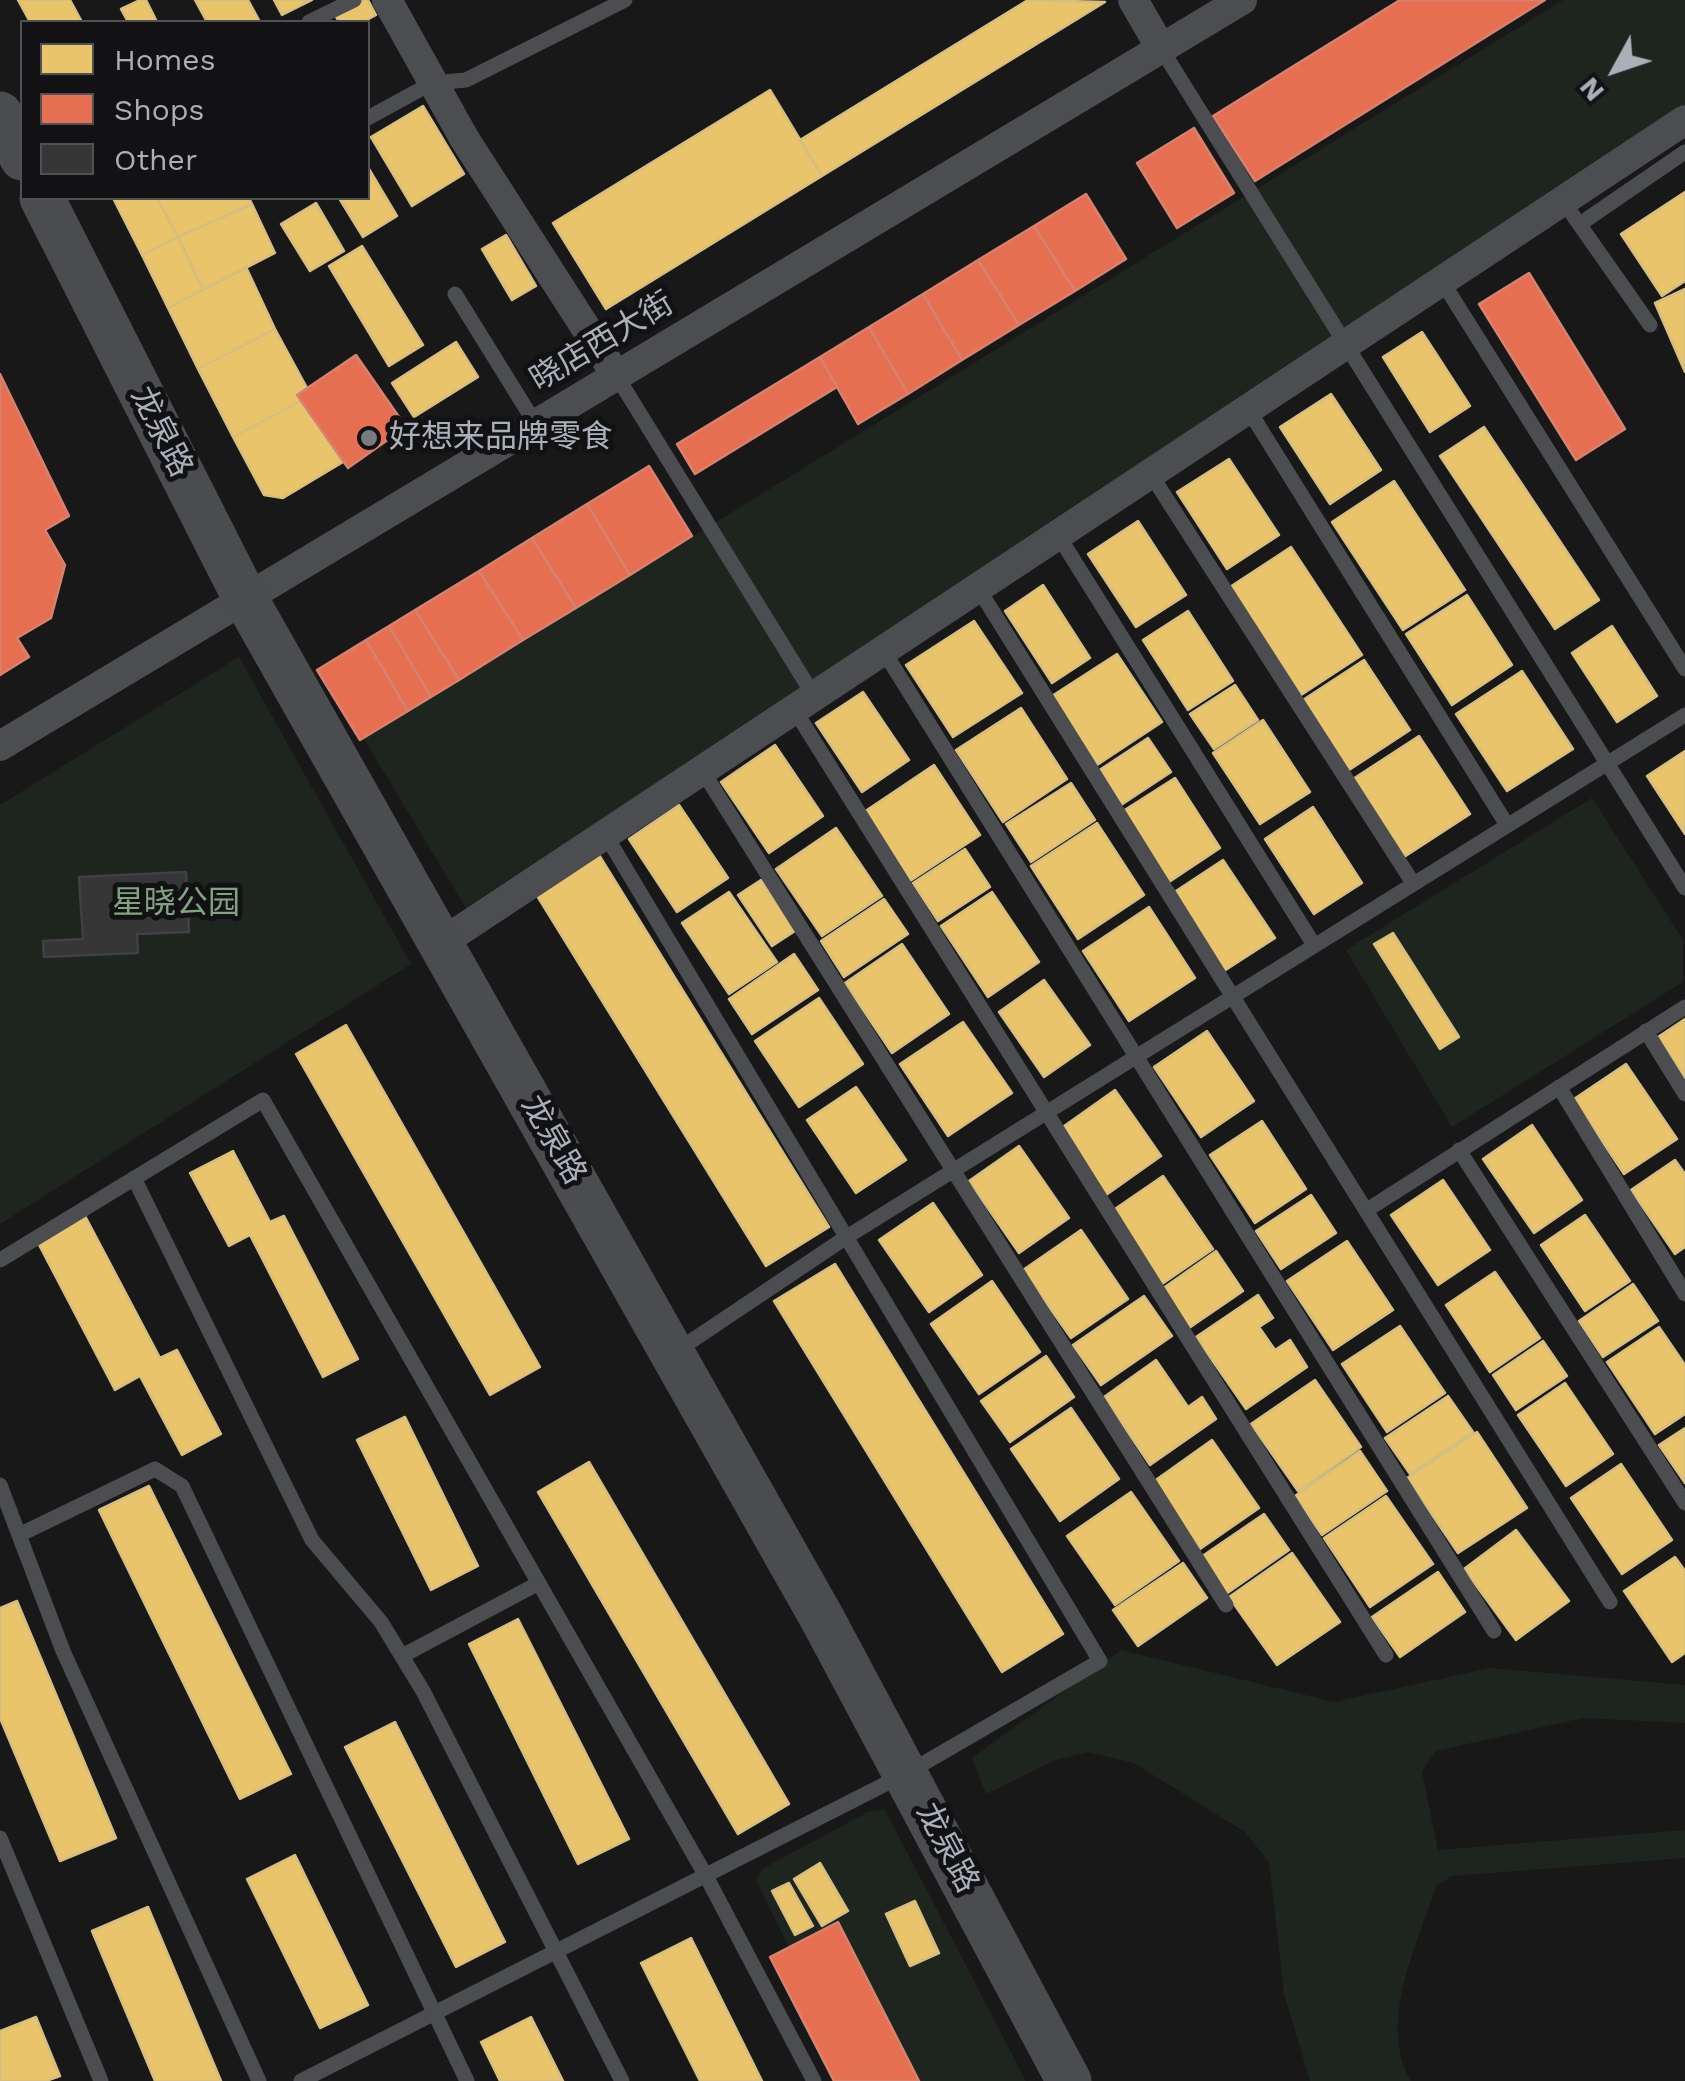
<!DOCTYPE html>
<html>
<head>
<meta charset="utf-8">
<style>
  body { margin:0 }
  #map { position:relative; width:1685px; height:2081px; overflow:hidden; background:#181818; font-family:"Work Sans",sans-serif }
  canvas { display:block }
  .legend { position:absolute; left:20px; top:20px; width:350px; height:180px; box-sizing:border-box; background:#121214; border:2px solid #4f5156; margin:0; padding:12px 18px; list-style:none; font-size:30px; color:#aaafb8 }
  .legend li { display:flex; align-items:center; gap:20px; height:50px }
  .legend b { width:50px; border:2px solid #4f5156 }
  .north { position:absolute; left:1565px; top:20px; width:100px; height:100px; -webkit-text-stroke:8px #121214; paint-order:stroke; rotate:230deg; font-size:28px; font-weight:700; line-height:40px; text-align:center; color:#aaafb8 }
  .north::after { content:''; display:block; margin:auto; width:35px; height:45px; background:#aaafb8; clip-path:polygon(50% 0,100% 100%,50% 72%,0 100%) }
</style>
</head>
<body>
<div id="map">
<canvas width="1685" height="2081"></canvas>
<ul class="legend">
<li><b style="height:28px;background:#e9c46a"></b>Homes</li>
<li><b style="height:28px;background:#e76f51"></b>Shops</li>
<li><b style="height:28px;background:#363637"></b>Other</li>
</ul>
<div class="north">N</div>
</div>
<script>
const ctx = document.querySelector('canvas').getContext('2d');
ctx.lineJoin = 'round';
function fill(path, color) { ctx.fillStyle = color; ctx.fill(path, 'evenodd'); }
function stroke(path, color, width, dash) { ctx.strokeStyle = color; ctx.lineWidth = width; ctx.lineCap = dash ? 'butt' : 'round'; ctx.setLineDash(dash || []); ctx.stroke(path); }
function drawText(font, color, halo, rows, align = 'center') {
  ctx.font = font + ' "Work Sans","Noto Sans SC",sans-serif'; ctx.lineWidth = 10; ctx.setLineDash([]); ctx.textBaseline = 'middle'; ctx.strokeStyle = halo; ctx.fillStyle = color; for (const [text, x, y, turn = 0] of rows) {
    ctx.save(); ctx.translate(x, y); ctx.rotate((+turn || 0) * Math.PI / 180); ctx.textAlign = isNaN(turn) ? turn : align; if (halo) ctx.strokeText(text, 0, 0); ctx.fillText(text, 0, 0); ctx.restore();
  }
}
const green = new Path2D(`
  M1563,0H1685V108L466,908L364,739Z
  M239,657L411,964L0,1224V805Z
  M1592,798L1683,940V982L1452,1127L1346,950Z
  M1121,1650L1334,1702L1490,1668L1685,1685V1723L1583,1718L1436,1751L1422,1772L1438,1850L1685,1830V1858L1452,1876L1436,1886C1418,1944 1377,2022 1411,2081H1310L1284,1994L1269,1862L1245,1832L1134,1763L1089,1752L1055,1760L986,1794L972,1758Z
  M884,1809L894,1827L1026,2081H854L756,1880L762,1869L868,1812Z`);
const homes = new Path2D(`
  M18,0H70L82,22H30Z
  M140,0H146L157,22H128L121,9Z
  M195,0H248L260,22H207Z
  M274,0H312L282,15Z
  M363,0H368L376,15L363,22H339L335,15Z
  M1028,0L1105,2L822,176L800,140Z
  M770,90L822,176L606,309L553,223Z
  M423,106L464,174L412,206L371,137Z
  M369,169L397,216L363,237L339,198H368Z
  M1685,192V281L1662,296L1621,234Z
  M113,198H157L178,237L142,255Z
  M157,198H249L252,204L178,237Z
  M316,203L344,251L310,271L281,224Z
  M252,204L275,253L203,290L178,237Z
  M506,235L536,286L512,300L482,249Z
  M178,237L203,290L168,308L142,255Z
  M362,246L423,345L389,366L329,266Z
  M246,267L275,329L198,369L168,308Z
  M1685,289V372L1655,303Z
  M275,329L307,388L297,395L301,401L233,437L198,369Z
  M1422,332L1470,406L1430,432L1383,357Z
  M456,342L478,377L414,417L392,383Z
  M1331,394L1381,470L1330,504L1280,427Z
  M301,401L343,462L283,498L264,495L233,437Z
  M1484,427L1599,600L1555,629L1440,456Z
  M1229,459L1279,535L1227,569L1177,492Z
  M1394,481L1465,590L1403,630L1332,522Z
  M1138,521L1186,595L1136,627L1088,554Z
  M1291,547L1362,655L1301,695L1230,587Z
  M1043,585L1090,658L1052,683L1005,611Z
  M1467,595L1512,665L1452,705L1406,634Z
  M1188,611L1233,681L1188,710L1143,640Z
  M974,621L1022,693L953,737L906,665Z
  M1612,626L1657,696L1617,722L1572,653Z
  M1117,654L1162,722L1097,765L1052,696Z
  M1364,660L1410,730L1349,770L1303,700Z
  M1522,671L1573,749L1507,791L1456,714Z
  M1235,685L1258,720L1214,749L1190,714Z
  M863,692L909,760L862,792L816,723Z
  M1021,708L1067,779L1003,822L956,750Z
  M1263,720L1310,792L1260,824L1213,753Z
  M1419,736L1470,814L1404,857L1353,779Z
  M1148,738L1171,772L1121,805L1098,771Z
  M775,745L823,816L769,853L721,782Z
  M1685,751V834L1647,776Z
  M934,765L980,835L910,881L864,812Z
  M1175,778L1220,848L1166,884L1120,813Z
  M1071,783L1095,820L1031,862L1006,824Z
  M679,805L728,878L677,912L629,839Z
  M1313,807L1362,883L1314,914L1265,839Z
  M1097,823L1144,895L1078,939L1031,866Z
  M836,828L882,896L822,936L776,869Z
  M965,849L990,887L938,921L913,883Z
  M599,855L829,1227L766,1266L536,894Z
  M1223,860L1275,938L1224,971L1173,893Z
  M761,880L795,931L772,946L738,895Z
  M729,892L777,962L729,994L682,923Z
  M992,892L1039,962L988,997L941,926Z
  M884,899L908,934L844,977L821,941Z
  M1149,907L1195,978L1129,1021L1083,951Z
  M1393,933L1459,1037L1440,1049L1374,944Z
  M902,944L949,1014L892,1053L845,983Z
  M794,954L818,990L752,1034L729,999Z
  M1044,980L1090,1045L1044,1077L999,1012Z
  M819,998L863,1064L799,1107L755,1041Z
  M1685,1019V1078L1658,1037Z
  M963,1022L1012,1093L948,1136L900,1064Z
  M346,1025L540,1367L490,1395L296,1054Z
  M1207,1031L1254,1101L1201,1137L1154,1067Z
  M1626,1064L1677,1139L1624,1174L1574,1099Z
  M856,1087L906,1160L856,1193L807,1120Z
  M1115,1090L1161,1156L1106,1195L1060,1129Z
  M1262,1121L1306,1189L1255,1223L1210,1155Z
  M1532,1125L1582,1200L1534,1233L1483,1159Z
  M1019,1146L1069,1218L1019,1253L969,1181Z
  M233,1151L270,1222L284,1216L358,1359L323,1377L250,1235L229,1246L190,1173Z
  M1675,1160L1685,1174V1247L1675,1254L1631,1190Z
  M1163,1176L1213,1249L1162,1284L1112,1211Z
  M1443,1180L1490,1250L1438,1285L1391,1215Z
  M1311,1195L1336,1233L1281,1269L1256,1231Z
  M933,1203L982,1275L929,1312L879,1240Z
  M84,1214L160,1358L177,1350L221,1434L182,1455L140,1376L115,1390L36,1239Z
  M1585,1215L1630,1281L1585,1311L1541,1245Z
  M1081,1230L1128,1299L1071,1338L1023,1270Z
  M1347,1241L1393,1310L1333,1350L1287,1281Z
  M1216,1251L1243,1291L1189,1328L1162,1289Z
  M835,1264L1063,1634L1002,1672L774,1301Z
  M1495,1272L1540,1338L1490,1372L1446,1305Z
  M992,1281L1040,1352L979,1394L931,1324Z
  M1633,1284L1658,1321L1603,1357L1579,1321Z
  M1258,1295L1273,1318L1259,1327L1275,1350L1290,1340L1307,1367L1246,1409L1196,1337Z
  M1144,1296L1172,1336L1101,1385L1073,1345Z
  M1400,1326L1445,1393L1387,1432L1342,1364Z
  M1659,1327L1685,1365V1414L1655,1434L1607,1362Z
  M1543,1341L1567,1376L1516,1410L1493,1375Z
  M1046,1356L1074,1397L1010,1442L981,1401Z
  M1156,1360L1188,1407L1202,1397L1216,1419L1150,1465L1104,1397Z
  M1315,1380L1361,1447L1298,1491L1251,1424Z
  M1565,1383L1613,1454L1566,1486L1518,1415Z
  M1448,1396L1473,1432L1410,1474L1385,1438Z
  M1071,1408L1119,1479L1060,1521L1011,1449Z
  M405,1417L478,1566L431,1590L357,1440Z
  M1685,1428V1483L1659,1445Z
  M1477,1432L1527,1508L1458,1553L1407,1478Z
  M1212,1440L1259,1508L1200,1549L1153,1482Z
  M1360,1451L1387,1491L1322,1535L1295,1496Z
  M589,1462L789,1804L738,1834L538,1492Z
  M1621,1464L1672,1540L1622,1574L1571,1498Z
  M149,1486L291,1774L240,1799L99,1510Z
  M1131,1492L1179,1561L1115,1605L1067,1536Z
  M1386,1496L1433,1564L1370,1607L1324,1538Z
  M1264,1514L1289,1550L1226,1594L1201,1557Z
  M1516,1530L1569,1601L1516,1640L1464,1569Z
  M1292,1553L1340,1622L1277,1665L1229,1597Z
  M1675,1557L1685,1571V1653L1672,1662L1624,1591Z
  M1183,1563L1207,1598L1138,1646L1113,1610Z
  M1438,1572L1465,1612L1400,1657L1372,1617Z
  M17,1601L116,1838L60,1861L0,1718V1608Z
  M518,1619L629,1839L578,1864L469,1644Z
  M395,1722L505,1942L456,1967L345,1747Z
  M295,1855L368,2005L320,2028L247,1879Z
  M820,1863L848,1911L822,1926L794,1879Z
  M789,1883L813,1926L795,1935L772,1891Z
  M915,1901L939,1953L910,1966L886,1914Z
  M148,1907L221,2081H155L92,1931Z
  M691,1938L762,2081H700L641,1963Z
  M36,2017L60,2076L46,2081H0V2031Z
  M531,2017L563,2081H500L481,2042Z`);
const shops = new Path2D(`
  M1400,0H1545L1255,181L1213,116Z
  M1194,128L1234,193L1177,228L1137,163Z
  M1086,194L1126,259L1075,291L1034,226Z
  M1034,226L1075,291L1019,325L978,260Z
  M978,260L1019,325L962,360L923,294Z
  M1529,273L1625,429L1576,460L1479,304Z
  M923,294L962,360L908,394L869,327Z
  M869,327L908,394L858,424L820,357Z
  M356,355L406,427L348,468L297,395Z
  M820,357L837,387L695,474L677,444Z
  M0,374L69,516L45,530L65,565L51,618L17,638L29,657L0,675Z
  M649,466L692,536L630,575L587,504Z
  M587,504L630,575L576,608L532,538Z
  M532,538L576,608L523,640L479,571Z
  M479,571L523,640L459,680L415,610Z
  M415,610L459,680L431,697L389,626Z
  M389,626L431,697L408,711L366,640Z
  M366,640L408,711L360,740L317,670Z
  M838,1922L919,2081H834L770,1957Z`);
const building = new Path2D(`
  M186,872L189,932L137,934L138,953L44,957L43,941L83,939L79,877Z`);
const lane = new Path2D(`
  M309,22L354,0
  M1162,50L1685,888
  M368,118L432,83L466,80L625,0
  M1563,201L1650,325
  M1580,224L1685,152
  M1442,281L1685,669
  M455,294L535,423
  M616,375L814,696
  M1248,409L1507,825
  M1150,473L1413,883
  M1058,535L1314,945
  M978,588L1610,1602
  M883,650L1494,1631
  M794,709L1386,1655
  M702,770L1226,1605
  M1646,1031L1685,1094
  M1559,1087L1685,1294
  M1459,1150L1685,1503
  M134,1178L312,1540L381,1622L423,1691L622,2081
  M1367,1210L1685,1007
  M0,1260L263,1100L706,1876L814,2081
  M678,1350L845,1238L1685,715
  M0,1485L63,1651L259,2081
  M19,1535L155,1469L182,1486L467,2081
  M402,1656L539,1583
  M0,1838L101,2081
  M301,2081L907,1773L1100,1661L605,834`);
const street = new Path2D(`
  M387,0L464,138L616,375
  M1133,0L1162,50
  M0,746L1242,0
  M441,943L1685,120`);
const secondary = new Path2D(`
  M0,114L22,158
  M42,198L244,596L823,1620L1069,2081`);
const markers = [
  [369,438,10,"#777a80"]
];
const streetNames = [
  ["晓店西大街",602,342,-31],
  ["龙泉路",161,432,63],
  ["龙泉路",553,1140,60],
  ["龙泉路",947,1848,62]
];
const poiNames = [
  ["好想来品牌零食",389,438]
];
const parkNames = [
  ["星晓公园",176,904]
];
fill(green, '#1e251f');
fill(homes, '#e9c46a');
stroke(homes, '#d6be81', 2.5);
fill(shops, '#e76f51');
stroke(shops, '#d58270', 2.5);
fill(building, '#363637');
stroke(building, '#404144', 2.5);
stroke(lane, '#4c4d51', 15);
stroke(street, '#4c4d51', 30);
stroke(secondary, '#4b4c4f', 45);
for (const [x, y, r, color] of markers) { const dot = new Path2D(); dot.arc(x, y, r, 0, 2 * Math.PI); ctx.fillStyle = color; ctx.fill(dot); stroke(dot, '#121214', 4); }
drawText('32px', '#aaafb8', '#121214', streetNames);
drawText('32px', '#aaafb8', '#121214', poiNames, 'left');
drawText('32px', '#82a282', '#121214', parkNames);
</script>
</body>
</html>
